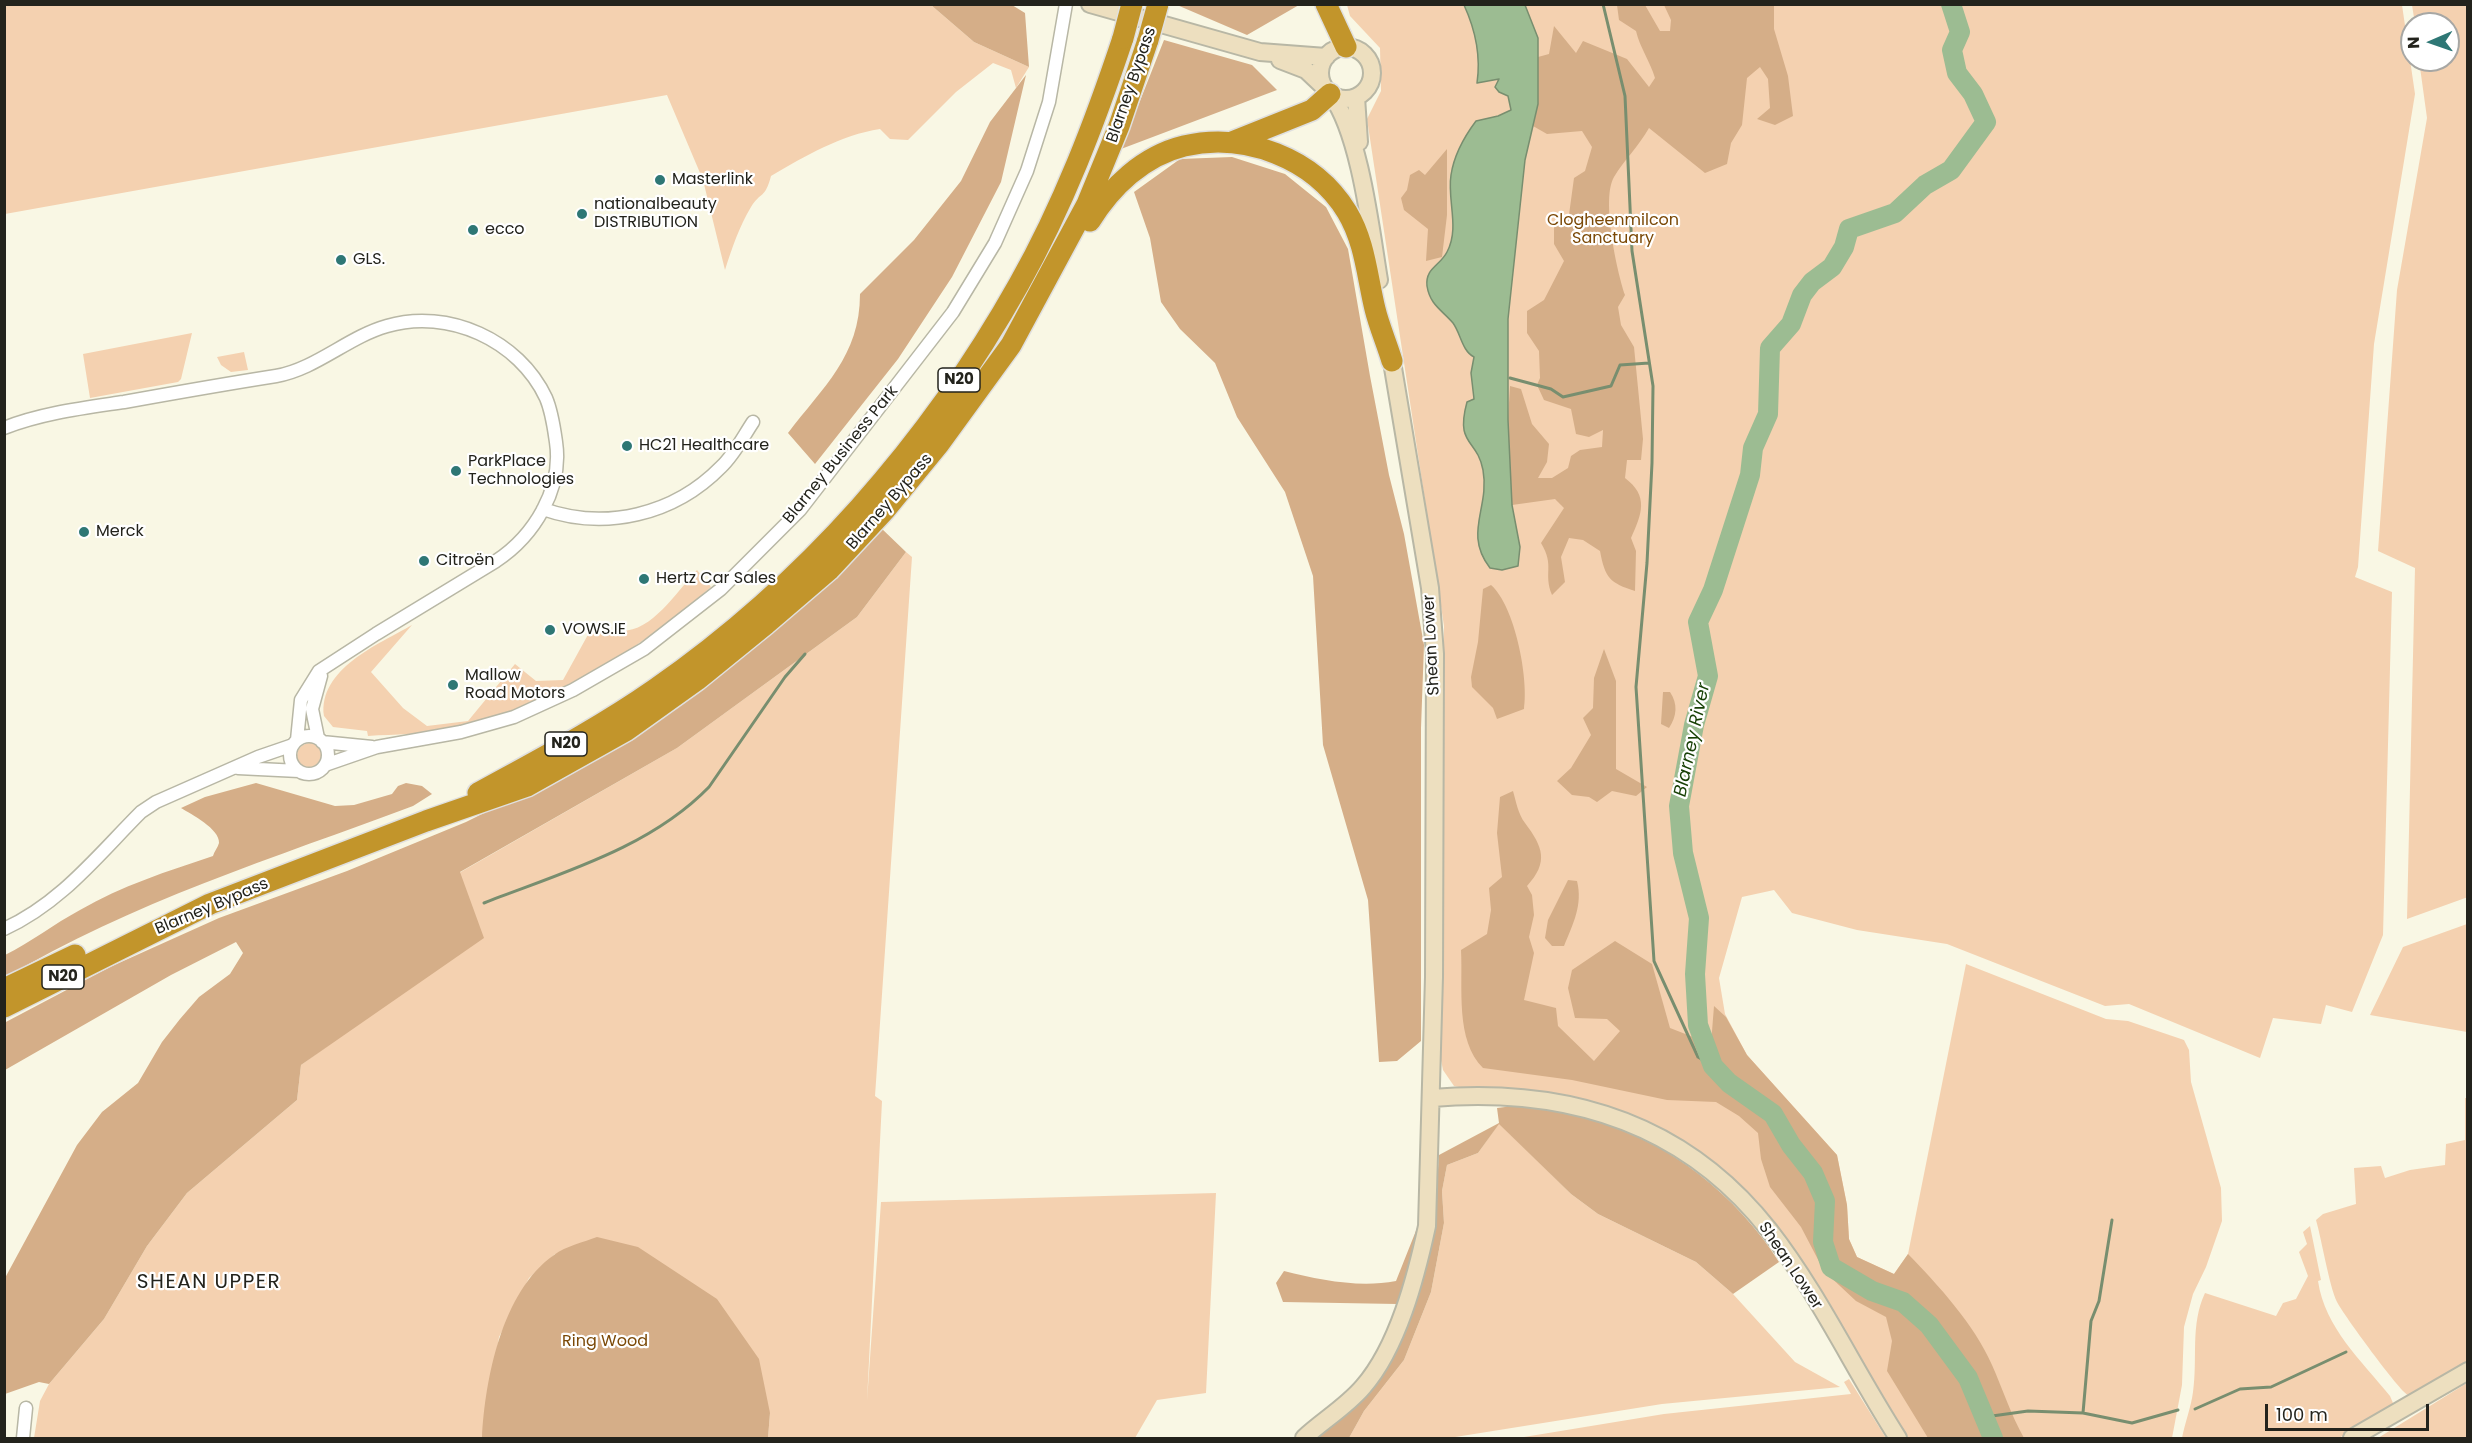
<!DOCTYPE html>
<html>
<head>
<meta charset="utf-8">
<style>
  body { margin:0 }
  #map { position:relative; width:2472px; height:1443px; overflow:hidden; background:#f9f7e4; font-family:Poppins,sans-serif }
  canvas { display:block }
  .frame { position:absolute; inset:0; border:6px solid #23231c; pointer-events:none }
  .north { position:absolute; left:2400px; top:12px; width:60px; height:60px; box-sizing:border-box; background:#fff; border:2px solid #a7a7a4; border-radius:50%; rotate:268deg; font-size:16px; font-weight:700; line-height:24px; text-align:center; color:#23231c }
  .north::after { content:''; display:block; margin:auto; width:21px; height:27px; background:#2e7775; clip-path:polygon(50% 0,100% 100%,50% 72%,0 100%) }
  .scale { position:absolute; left:2265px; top:1404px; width:164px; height:27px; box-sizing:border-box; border:3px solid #23231c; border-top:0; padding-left:8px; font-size:18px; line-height:21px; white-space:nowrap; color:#23231c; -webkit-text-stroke:4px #fff; paint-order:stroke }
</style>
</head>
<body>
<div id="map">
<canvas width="2472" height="1443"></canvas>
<div class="frame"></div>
<div class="north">N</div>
<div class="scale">100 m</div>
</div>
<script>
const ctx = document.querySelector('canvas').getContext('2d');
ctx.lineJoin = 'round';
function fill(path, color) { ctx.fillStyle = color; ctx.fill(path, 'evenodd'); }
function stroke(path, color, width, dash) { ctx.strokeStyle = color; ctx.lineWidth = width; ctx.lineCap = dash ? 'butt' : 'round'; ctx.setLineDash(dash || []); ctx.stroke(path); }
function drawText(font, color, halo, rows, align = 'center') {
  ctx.font = font + ' Poppins,sans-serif'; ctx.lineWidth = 4.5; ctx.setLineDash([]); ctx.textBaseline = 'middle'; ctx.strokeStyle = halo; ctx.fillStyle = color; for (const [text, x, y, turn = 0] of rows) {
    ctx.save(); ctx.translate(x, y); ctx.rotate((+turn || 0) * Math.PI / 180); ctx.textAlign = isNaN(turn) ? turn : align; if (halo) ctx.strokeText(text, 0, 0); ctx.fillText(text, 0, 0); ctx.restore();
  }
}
const green = new Path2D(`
  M5,5H931L974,42L1029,67L1016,88L1011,70L993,63L956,92L908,140L890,139L880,129C841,135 805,156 771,176C765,199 761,191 751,207C739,227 732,248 725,270L703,180L667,95L5,214Z
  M1347,5H2402L2415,94L2374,344L2358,567L2355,577L2392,592L2383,935L2352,1012L2326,1005L2321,1024L2273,1018L2260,1058L2129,1004L2105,1006L1947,944L1857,930L1792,913L1774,890L1742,897L1719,978L1725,1014L1747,1055L1837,1155L1847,1205L1849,1239L1857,1257L1894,1274L1908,1254L1966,964L2106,1019L2128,1021L2184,1040L2189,1050L2191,1082L2221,1188L2222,1221L2206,1267L2193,1294L2184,1327L2182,1385L2172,1438H1908C1863,1377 1832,1307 1788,1245C1778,1230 1769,1213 1756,1200C1712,1154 1639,1112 1576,1097C1536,1087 1494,1095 1454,1086L1443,1070L1439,1050L1444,626L1367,119L1381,91L1380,48L1350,16Z
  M2412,5H2467L2468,897L2407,919L2415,568L2378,551L2397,290L2427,118L2419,60H2448V24H2415Z
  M192,333L181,379L178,382L90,398L83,354Z
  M244,352L248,370L231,372L221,365L217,357Z
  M906,552L912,557L875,1096L882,1101L867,1401L881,1202L1216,1193L1206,1393L1157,1400L1135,1438H768L770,1413L555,1254L529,1278L499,1337L482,1438H34L40,1401L49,1384L104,1319L147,1246L187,1193L297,1100L301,1065L364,1019L459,873L677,748L857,617Z
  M697,570L711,587C637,652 547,708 449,729C423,735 395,734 368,736L367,731L333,727L324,716C318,669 379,644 412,625L371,672L403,708L427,726L468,721L515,664L536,681L563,680L595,622C640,652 669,600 697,570Z
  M297 756a13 13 0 1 1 26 0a13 13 0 1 1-26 0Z
  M2467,924V1032L2370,1015L2403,947Z
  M2465,1098H2467V1362L2408,1395C2400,1392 2343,1314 2337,1302C2329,1285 2322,1241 2316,1220L2323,1214L2356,1204L2354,1168L2381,1166L2385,1178L2410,1170L2445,1165L2446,1144L2465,1140Z
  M1499,1123L1571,1194L1598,1214L1696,1262L1733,1294L1795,1362L1840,1387L1662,1404L1449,1438H1349L1364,1411L1404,1360L1431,1292L1444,1223L1442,1191L1447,1165L1478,1153Z
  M2310,1226L2321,1280L2318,1281C2325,1328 2361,1360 2390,1396L2393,1403L2391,1408L2339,1438H2182C2185,1423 2191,1407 2193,1392C2198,1358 2190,1325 2205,1293L2276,1316L2283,1303L2296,1299L2308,1276L2299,1252L2307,1244L2303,1232Z
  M1849,1379L1886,1438H1518L1664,1414L1851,1394L1844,1382Z
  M2467,1383V1438H2378Z`);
const forest = new Path2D(`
  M931,5H1012L1025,13L1029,67L974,42Z
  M1177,5H1299L1247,35Z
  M1617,5H1645L1660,31H1670L1671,20L1664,5H1774V29L1788,76L1793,116L1775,125L1757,119L1770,108L1768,79L1760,67L1747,78L1742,125L1731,143L1727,164L1705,173L1649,128C1639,146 1624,160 1614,177C1601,199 1617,271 1625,295L1618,307L1621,325L1634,347L1643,439L1641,460H1627L1625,478C1649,496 1642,514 1631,538L1636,551L1635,591C1610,583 1605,578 1600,551L1583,540L1569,538L1561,557L1565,582L1552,595C1543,573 1555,566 1541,543L1564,508L1555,499L1512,505L1508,420L1510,386L1521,389L1532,424L1549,444L1547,462L1538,478H1552L1568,468L1571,456L1580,450L1602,447L1603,430L1589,437L1576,434L1571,409L1544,400L1537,385L1540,378L1539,351L1527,333V311L1544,300L1564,261L1554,244V223L1568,222L1574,178L1585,171L1592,147L1582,131L1547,134L1533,126L1538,104V57L1549,54L1554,26L1576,53L1583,41L1627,59L1649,87L1655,78C1650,61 1640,48 1636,31L1619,20Z
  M1164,40L1252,65L1277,90L1121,149Z
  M1026,75L1001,182L952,277L898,359L815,464L788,433C823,387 860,356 860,294L914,240L961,181L990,122Z
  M1447,149V215L1442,257L1426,261L1428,229L1404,210L1401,198L1407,190L1410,175L1419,170L1425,175Z
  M1232,157L1285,174L1326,207L1348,249L1370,376L1389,475L1404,534L1424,645L1421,728V1041L1397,1061L1379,1062L1368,900L1323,745L1313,576L1285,492L1237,417L1215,363L1180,329L1161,302L1150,238L1134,192L1180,159Z
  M880,527L906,552L857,617L677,748L460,872L484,938L301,1065L297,1100L187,1193L147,1246L104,1319L49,1384L39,1382L5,1394V1278L77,1145L102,1112L138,1083L162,1042L180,1019L199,997L230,974L243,953L236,942L171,975L5,1070L4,1023L110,967L219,918L347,871L466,822L560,775Z
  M1491,585C1515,606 1529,679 1524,709L1497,719L1493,708L1472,687L1471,677L1478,642L1483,589Z
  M1604,649L1616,681V769L1647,787L1636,796L1612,791L1597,802L1589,797L1572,795L1557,781L1571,768L1591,735L1583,718L1593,708L1594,678Z
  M1663,692H1670C1678,704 1677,716 1669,728L1661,724Z
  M256,783L335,806L354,805L392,794L398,786L406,783L422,786L432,794L413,806C277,857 129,903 5,978V955C31,942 54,924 80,910C121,886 168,871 213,856C214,852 218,847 219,843C220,829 191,814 181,808L205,797Z
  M1513,791C1516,801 1518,814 1525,823C1543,847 1549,862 1527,886L1532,895L1534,915L1529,937L1534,953L1524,1000L1556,1008L1558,1026L1594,1061L1620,1031L1607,1019L1575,1018L1568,988L1572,970L1615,941L1652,964L1670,1028L1711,1044L1714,1006L1726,1017L1747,1055L1837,1155L1847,1205L1849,1239L1857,1257L1894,1274L1908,1254C1939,1286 1974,1324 1992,1365C2003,1390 2011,1415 2024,1438H1928L1887,1371L1892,1341L1886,1317L1856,1301L1824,1271L1801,1227L1770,1187L1761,1159L1758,1133L1739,1116L1716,1102L1667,1100L1572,1080L1483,1068C1455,1040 1463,988 1461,950L1487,934L1491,910L1489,888L1502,877L1497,833L1500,797Z
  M1568,880L1577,881C1583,905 1573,924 1564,946H1552L1545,938L1548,920Z
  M1521,1105C1544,1110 1570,1112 1593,1119C1669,1142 1737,1195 1779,1262L1733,1294L1696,1262L1598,1214L1571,1194L1499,1124L1478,1153L1447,1165L1442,1191L1444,1223L1431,1292L1404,1360L1364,1411L1349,1438H1318L1390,1363L1402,1331L1435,1212L1439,1155L1499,1123L1497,1108Z
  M1423,1213L1422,1234L1397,1304L1283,1302L1276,1283L1284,1271C1320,1280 1359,1288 1396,1281Z
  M597,1237L638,1247L717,1299L759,1359L770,1413L768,1438H482C485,1379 502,1291 554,1255C566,1246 584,1242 597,1237Z`);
const water = new Path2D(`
  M1464,5H1525L1538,38V104L1525,160L1508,319V420L1512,505L1520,547L1518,566L1502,570L1490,568C1463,533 1490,508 1483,470C1477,438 1455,446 1467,402L1474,399L1471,373L1474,357C1462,351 1461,334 1453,323C1442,310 1430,305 1427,286C1425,268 1440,266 1447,252C1460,228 1447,200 1451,175C1454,155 1464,137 1476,121L1498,116L1511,110L1508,96L1499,92L1495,87L1499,79L1477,83C1481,56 1475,29 1464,5Z`);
const stream = new Path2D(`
  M1603,4L1625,96L1632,251L1653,386L1652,463L1647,563L1636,687L1654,961L1698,1057L1713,1066
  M1510,378L1551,389L1563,397L1611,386L1620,365L1649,363
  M484,903C561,873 650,848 709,787L785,677L805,654
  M2195,1409L2240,1389L2271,1387L2346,1352
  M2083,1413L2091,1321L2099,1301L2112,1220
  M1985,1417L2028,1411L2083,1413L2132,1423L2178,1410`);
const river = new Path2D(`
  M1951,4L1960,32L1952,50L1957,73L1973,94L1986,122L1951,170L1925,185L1895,213L1849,229L1844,247L1832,267L1812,282L1802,295L1791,324L1770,348L1768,414L1753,448L1750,475L1713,590L1698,622L1708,676L1694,725L1679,806L1683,853L1699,918L1695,974L1698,1025L1713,1066L1729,1083L1773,1114L1791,1145L1813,1173L1825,1201L1823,1242L1831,1267L1872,1291L1903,1302L1929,1325L1968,1378L1993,1438`);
const street = new Path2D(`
  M4,428C42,413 84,408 124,402C174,393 225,384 276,376C316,369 348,337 387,326C448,308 519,340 546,398C552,412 554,428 556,442C563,489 534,536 496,561L376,634L319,671L301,700L297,740
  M543,509C605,531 674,515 721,467C734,455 743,437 753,422
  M290 755a19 19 0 1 1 38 0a19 19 0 1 1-38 0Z
  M318,738L312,709L321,676
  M322,742L372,747
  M325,765L377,747L461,732L514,717L573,690L644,649L721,589L800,510L953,312L995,243L1027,171L1049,102L1066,4
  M238,768L299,771
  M4,929C61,903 98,855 141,812L156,802L258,757L293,745
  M23,1438L26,1408`);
const secondary = new Path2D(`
  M1090,4L1260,52L1326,57
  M1320 73a26 26 0 1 1 52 0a26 26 0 1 1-52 0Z
  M1280,60L1306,70L1324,87
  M1331,95C1360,133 1371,232 1379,280
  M1356,97L1359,142
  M1432,1098C1565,1087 1684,1122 1769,1230C1819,1294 1854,1370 1898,1438
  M1304,1438C1322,1421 1346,1407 1363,1387C1398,1347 1416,1277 1427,1226L1434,977L1435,654L1430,588L1390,350
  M2352,1438L2468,1371`);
const highway = new Path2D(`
  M1326,4L1346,47
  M1232,142L1312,110L1330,94
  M1090,221C1111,187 1143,156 1184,146C1245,132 1314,158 1347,212C1365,242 1367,276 1375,309C1379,326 1387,344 1392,361
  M478,793C538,760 599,728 655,689C805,585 930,443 1019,284C1063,206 1095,122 1123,38
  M4,989L75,955
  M4,1007L210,904L426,821L527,786L627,730L697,680L766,624L829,570L885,510L939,444L1011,345L1087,204L1119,126L1148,40`);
const highwayBridge = new Path2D(`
  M1123,38L1132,4
  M1148,40L1158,4`);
const markers = [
  [660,180,6,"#2e7775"],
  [582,214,6,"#2e7775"],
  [473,230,6,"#2e7775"],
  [341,260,6,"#2e7775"],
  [627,446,6,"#2e7775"],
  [456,471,6,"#2e7775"],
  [84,532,6,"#2e7775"],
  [424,561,6,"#2e7775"],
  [644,579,6,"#2e7775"],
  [550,630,6,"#2e7775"],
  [453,685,6,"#2e7775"]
];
const shields = [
  [959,380,42],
  [566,744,42],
  [63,977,42]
];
const shieldNames = [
  ["N20",959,380],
  ["N20",566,744],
  ["N20",63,977]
];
const streetNames = [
  ["Blarney Bypass",1132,85,-71],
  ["Blarney Business Park",841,455,-51],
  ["Blarney Bypass",890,502,-49],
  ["Shean Lower",1432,645,-93],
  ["Blarney Bypass",212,907,-23],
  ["Shean Lower",1790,1266,56]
];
const poiNames = [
  ["Masterlink",672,180],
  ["nationalbeauty",594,205],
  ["DISTRIBUTION",594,223],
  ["ecco",485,230],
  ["GLS.",353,260],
  ["HC21 Healthcare",639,446],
  ["ParkPlace",468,462],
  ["Technologies",468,480],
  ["Merck",96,532],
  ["Citroën",436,561],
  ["Hertz Car Sales",656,579],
  ["VOWS.IE",562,630],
  ["Mallow",465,676],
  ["Road Motors",465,694]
];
const parkNames = [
  ["Clogheenmilcon",1613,221],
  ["Sanctuary",1613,239],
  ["Ring Wood",605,1342]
];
const waterNames = [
  ["Blarney River",1693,740,-78]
];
const quarterNames = [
  ["SHEAN UPPER",209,1283]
];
fill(green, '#f4d1b0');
fill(forest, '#d5ae88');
fill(water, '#9cbc92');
stroke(water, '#788e6f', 1.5);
stroke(stream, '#788e6f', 3);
stroke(river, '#9cbc92', 20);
stroke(street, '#b8b7a5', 15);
stroke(secondary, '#b8b7a5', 20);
stroke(highway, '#e0e0df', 24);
stroke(street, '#fff', 12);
stroke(secondary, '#eddfbf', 16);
stroke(highway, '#c2952b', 21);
stroke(highwayBridge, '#e0e0df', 24, []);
stroke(highwayBridge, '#c2952b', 21);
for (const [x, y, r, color] of markers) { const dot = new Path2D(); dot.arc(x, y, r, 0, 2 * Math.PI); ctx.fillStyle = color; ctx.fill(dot); stroke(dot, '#fff', 2); }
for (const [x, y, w] of shields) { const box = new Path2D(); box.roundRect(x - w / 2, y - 12, w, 24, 4.5); ctx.fillStyle = '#fff'; ctx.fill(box); stroke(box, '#23231c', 1.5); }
drawText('bold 15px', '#23231c', null, shieldNames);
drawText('16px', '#23231c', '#fff', streetNames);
drawText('16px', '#23231c', '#fff', poiNames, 'left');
drawText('16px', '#7b4907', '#fff', parkNames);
drawText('italic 18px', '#184106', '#fff', waterNames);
ctx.letterSpacing = '1.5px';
drawText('20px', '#23231c', '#fff', quarterNames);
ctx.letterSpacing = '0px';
</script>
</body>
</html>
